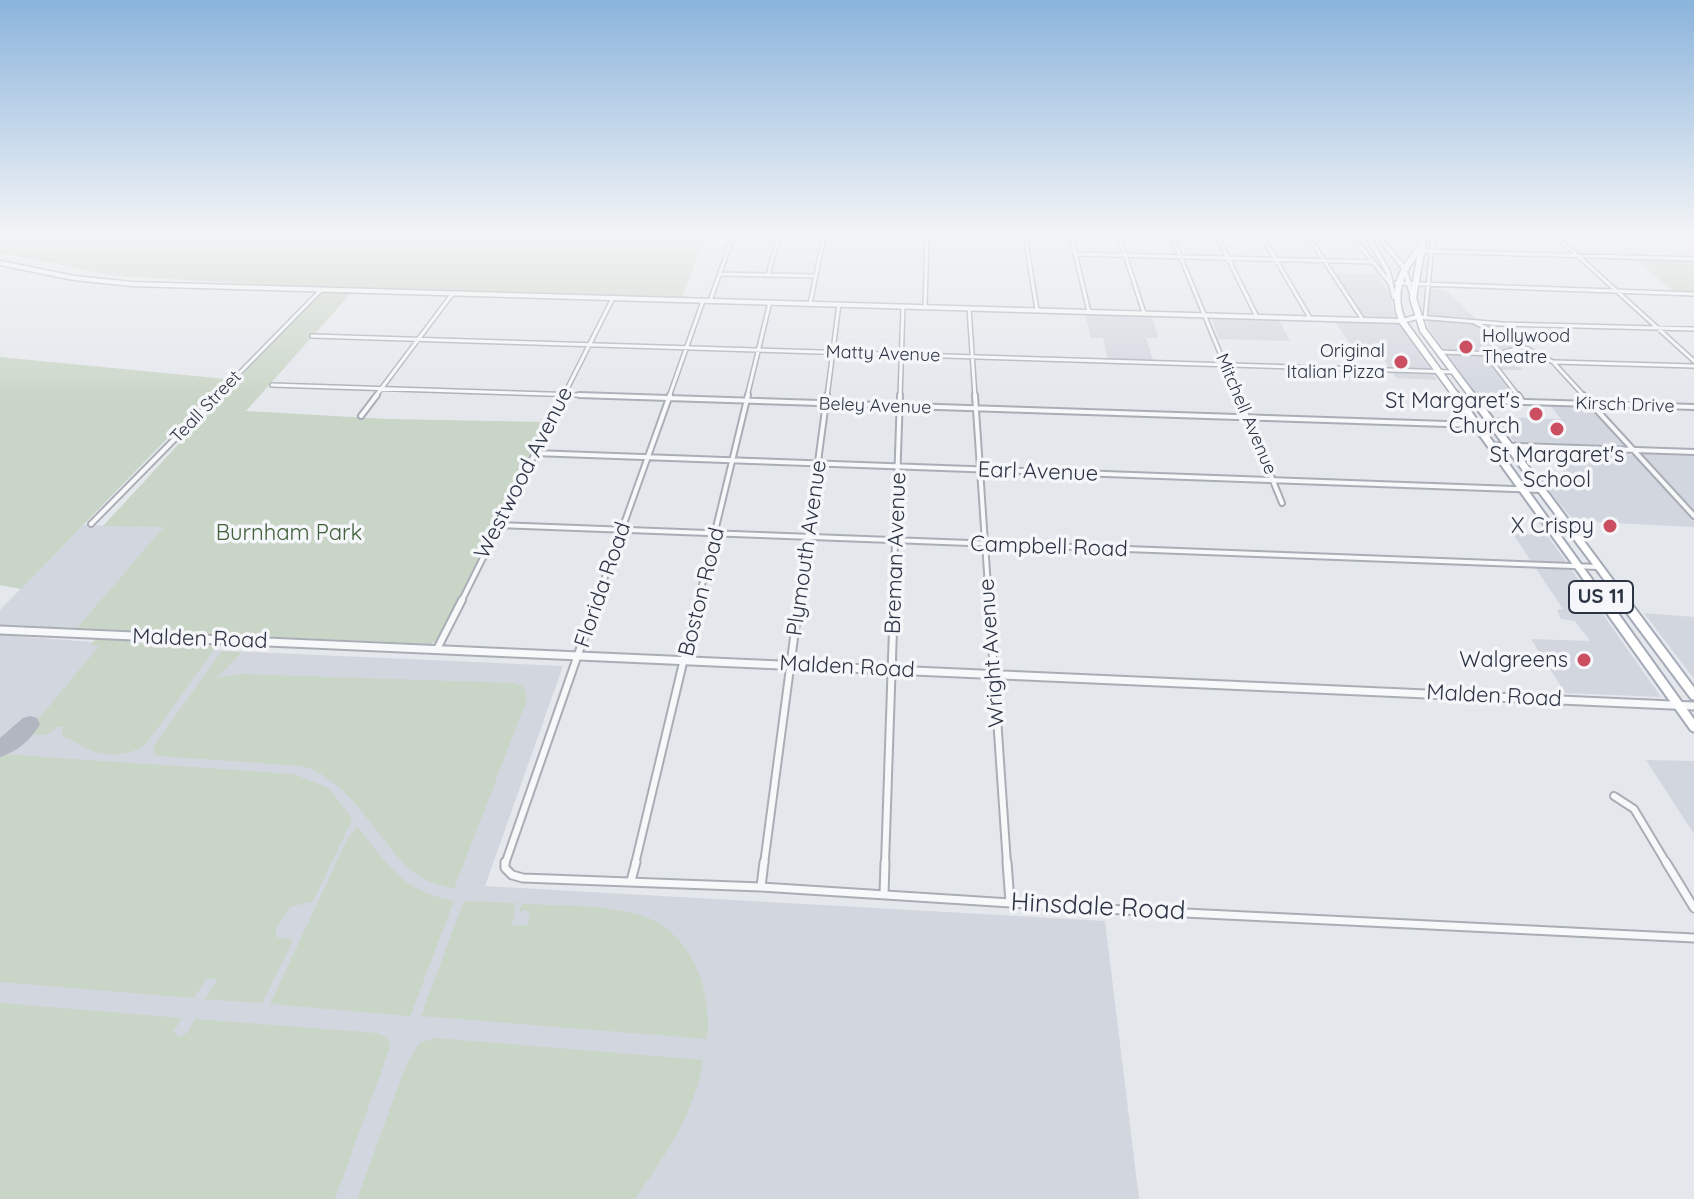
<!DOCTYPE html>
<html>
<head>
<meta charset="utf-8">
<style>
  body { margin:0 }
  canvas { display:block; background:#e4e7ec }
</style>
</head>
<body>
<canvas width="1694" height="1199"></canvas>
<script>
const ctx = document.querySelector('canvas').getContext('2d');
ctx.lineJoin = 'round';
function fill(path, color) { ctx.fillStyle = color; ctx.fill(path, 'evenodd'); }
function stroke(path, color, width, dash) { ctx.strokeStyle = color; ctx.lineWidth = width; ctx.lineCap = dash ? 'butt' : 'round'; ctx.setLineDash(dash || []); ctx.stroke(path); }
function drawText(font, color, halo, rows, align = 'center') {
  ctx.font = font + ' Quicksand,sans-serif'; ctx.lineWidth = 7; ctx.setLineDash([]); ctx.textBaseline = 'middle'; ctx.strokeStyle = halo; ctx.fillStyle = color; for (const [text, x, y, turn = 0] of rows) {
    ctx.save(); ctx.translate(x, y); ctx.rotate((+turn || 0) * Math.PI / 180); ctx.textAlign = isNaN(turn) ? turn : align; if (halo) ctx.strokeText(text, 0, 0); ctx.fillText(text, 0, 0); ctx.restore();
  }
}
const built = new Path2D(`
  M1335,273L1378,274L1389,293L1395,316L1437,380L1396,378L1375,346L1351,345L1335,322H1366Z
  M1428,289L1445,290L1477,320L1532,347L1510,355L1523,370H1502L1525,400L1479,399L1427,325Z
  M1085,314L1151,316L1159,338H1146L1153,360L1108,359L1103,338H1091Z
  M1211,318L1279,320L1290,341L1219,339Z
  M1550,405L1589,406L1627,446L1515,442L1493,417L1561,419Z
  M1549,452L1634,455L1694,522V527L1574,521L1534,472L1565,474Z
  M1645,453L1694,455V511L1643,455Z
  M83,525L165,527L77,628L0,625V610Z
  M1513,534L1547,535L1661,697L1565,693L1531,639L1590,641L1575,621L1561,619L1557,610L1563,609Z
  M1644,613L1694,617V679Z
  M0,635L185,649L563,666L485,886L1105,921L1139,1199H0Z
  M1646,760L1694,761V834Z`);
const green = new Path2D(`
  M1,236H705L682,297C499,291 314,289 131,277C86,274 45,258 0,254Z
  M1634,258L1694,259V294H1676Z
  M319,292H352L246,411L386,419L546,422L438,640L431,644L77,628L164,527L103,526Z
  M0,357L225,379L21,589L0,585Z
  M95,639L213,645L215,648L149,740C135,757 106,758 86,748C78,744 72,739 62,737L63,727H57L47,735L30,734L31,728L99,646L91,645Z
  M222,651L242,652L217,678L241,674L513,683L523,686L527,699L454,889L428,881L413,872C375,838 354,783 303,766L158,756L153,753L155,744Z
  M0,754L294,774L328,788L352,818L351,822L313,901L290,907L276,928V937L293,940L262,1003L204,999L217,982L216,979H206L194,998L0,982Z
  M357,826C388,865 402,891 454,901L410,1016L270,1004L347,840Z
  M464,901L516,903L512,925H527L530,915L526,910L519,912L522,904C560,906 602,904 639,915C691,930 713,990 707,1039L421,1016Z
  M0,1003L182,1018L173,1032L179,1037L188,1032L195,1019L377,1033L388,1039L390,1047L335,1199H0Z
  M435,1038L703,1060C695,1114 665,1155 635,1199H357L407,1063L420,1043Z`);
const taxiway = new Path2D(`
  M30,716L37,718L40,724C31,740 18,751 0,757V738L23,718Z`);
const minorFar3 = new Path2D(`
  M1025,236L1037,310
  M1071,236L1089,312
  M1119,236L1144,313
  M1172,236L1238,397
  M1217,236L1257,317
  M1262,236L1310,318
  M1308,236L1363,320
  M1352,236L1390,283
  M1556,236L1694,361
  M1422,251L1694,259
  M1075,254L1372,262
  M720,274L816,276
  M768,275L779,236
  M1396,283L1694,294
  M710,301L733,236
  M810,304L824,236
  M925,307L927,236
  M969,308L975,397
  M1418,317L1502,324L1694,329
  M1425,318L1433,236
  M1474,322L1553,362L1585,397
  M312,336L1453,372
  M1438,352L1498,354L1523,347
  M1486,354L1519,397
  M1554,362L1694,366
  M272,385L639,397
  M216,397L321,290
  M375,397L453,293
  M563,397L613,298
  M669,397L703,301
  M747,397L770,302
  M827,397L839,304
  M900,397L903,306`);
const minorFar2 = new Path2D(`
  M579,395L1476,425
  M975,395L989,602
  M1238,395L1282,503
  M1518,395L1522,401
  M1583,395L1694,516
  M1459,400L1694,407
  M361,416L377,395
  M1491,445L1694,452
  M534,453L1541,490
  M91,524L218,395
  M498,525L1598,567
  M461,602L564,395
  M596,602L670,395
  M698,602L748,395
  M799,602L827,395
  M893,602L900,395`);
const minorFar1 = new Path2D(`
  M989,600L1007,864
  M437,649L462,600
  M1614,796L1634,809L1667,864
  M505,864L597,600
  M635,864L698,600
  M764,864L799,600
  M885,864L894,600`);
const minor = new Path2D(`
  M505,862V868L512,875L523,878L761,887L1104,909L1694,938
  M1007,862L1010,902
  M1666,862L1694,908
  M631,881L636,862
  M761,887L764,862
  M884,895L885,862`);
const tertiaryFar1 = new Path2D(`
  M1368,236L1388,272L1394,297
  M1378,236L1404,268L1413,297
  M0,263L74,278L132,284L1363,320L1402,321L1417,317`);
const tertiary = new Path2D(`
  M0,630L1694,706`);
const primaryFar2 = new Path2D(`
  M1424,236L1413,298L1423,330L1473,397
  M1421,248C1400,270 1391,292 1402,321L1457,397`);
const primaryFar1 = new Path2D(`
  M1455,395L1604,602
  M1471,395L1625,602`);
const primary = new Path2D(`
  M1603,600L1694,727
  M1623,600L1694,695`);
const markers = [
  [1466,347,8,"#cb4f60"],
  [1401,362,8,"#cb4f60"],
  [1536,414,8,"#cb4f60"],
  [1557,429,8,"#cb4f60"],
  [1610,526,8,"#cb4f60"],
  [1584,660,8,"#cb4f60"]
];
const farPoinames = [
  ["Hollywood",1482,337],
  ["Theatre",1482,358],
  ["Original",1385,352,"right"],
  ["Italian Pizza",1385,373,"right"]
];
const farStreetnames = [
  ["Matty Avenue",883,354,2],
  ["Kirsch Drive",1625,405,2],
  ["Beley Avenue",875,406,2],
  ["Teall Street",206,407,-46],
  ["Mitchell Avenue",1246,414,67]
];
const shields = [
  [1601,597,64]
];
const shieldNames = [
  ["US 11",1601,597]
];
const poiNames = [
  ["St Margaret's",1520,401],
  ["Church",1520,426],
  ["St Margaret's",1557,455,"center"],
  ["School",1557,480,"center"],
  ["X Crispy",1594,526],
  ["Walgreens",1568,660]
];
const streetNames = [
  ["Earl Avenue",1038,472,2],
  ["Westwood Avenue",524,473,-63],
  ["Campbell Road",1049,547,2],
  ["Plymouth Avenue",807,548,-82],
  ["Breman Avenue",896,553,-88],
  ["Florida Road",603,585,-71],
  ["Boston Road",702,592,-76],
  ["Malden Road",200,639,2],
  ["Wright Avenue",992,653,-94],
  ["Malden Road",847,667,3],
  ["Malden Road",1494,696,3]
];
const parkNames = [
  ["Burnham Park",289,533]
];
const nearStreetnames = [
  ["Hinsdale Road",1098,907,3]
];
fill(built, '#d2d6de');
fill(green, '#c9d5c6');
fill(taxiway, '#b1b6c0');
stroke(minorFar3, '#a9aeb6', 6);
stroke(minorFar2, '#a9aeb6', 8);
stroke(minorFar1, '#a9aeb6', 10);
stroke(minor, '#a9aeb6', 11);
stroke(tertiaryFar1, '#a9aeb6', 7);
stroke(tertiary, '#a9aeb6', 11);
stroke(primaryFar2, '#a4abb7', 9);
stroke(primaryFar1, '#a4abb7', 11);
stroke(primary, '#a4abb7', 13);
stroke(minorFar3, '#f7f8fa', 3);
stroke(minorFar2, '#f7f8fa', 4);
stroke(minorFar1, '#f7f8fa', 6);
stroke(minor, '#f7f8fa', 7);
stroke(tertiaryFar1, '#f7f8fa', 4);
stroke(tertiary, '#f7f8fa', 7);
stroke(primaryFar2, '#fff', 6);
stroke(primaryFar1, '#fff', 7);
stroke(primary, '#fff', 9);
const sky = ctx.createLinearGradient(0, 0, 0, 404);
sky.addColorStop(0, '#8bb4dc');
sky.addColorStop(0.58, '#f3f4f6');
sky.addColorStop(1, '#f3f4f600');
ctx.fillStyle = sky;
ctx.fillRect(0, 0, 1694, 404);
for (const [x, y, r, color] of markers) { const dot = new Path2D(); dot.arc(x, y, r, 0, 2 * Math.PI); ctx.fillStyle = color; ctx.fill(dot); stroke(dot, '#f4f6f9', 3); }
drawText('18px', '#2c3444', '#f4f6f9', farPoinames, 'left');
drawText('18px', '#2c3444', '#f4f6f9', farStreetnames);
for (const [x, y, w] of shields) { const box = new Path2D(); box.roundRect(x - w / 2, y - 16, w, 32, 6); ctx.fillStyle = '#f4f6f9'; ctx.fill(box); stroke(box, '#2c3444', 2); }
drawText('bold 20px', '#2c3444', null, shieldNames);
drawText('22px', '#2c3444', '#f4f6f9', poiNames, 'right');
drawText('22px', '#2c3444', '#f4f6f9', streetNames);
drawText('22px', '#405f3a', '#f4f6f9', parkNames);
drawText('26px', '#2c3444', '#f4f6f9', nearStreetnames);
</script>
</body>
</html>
